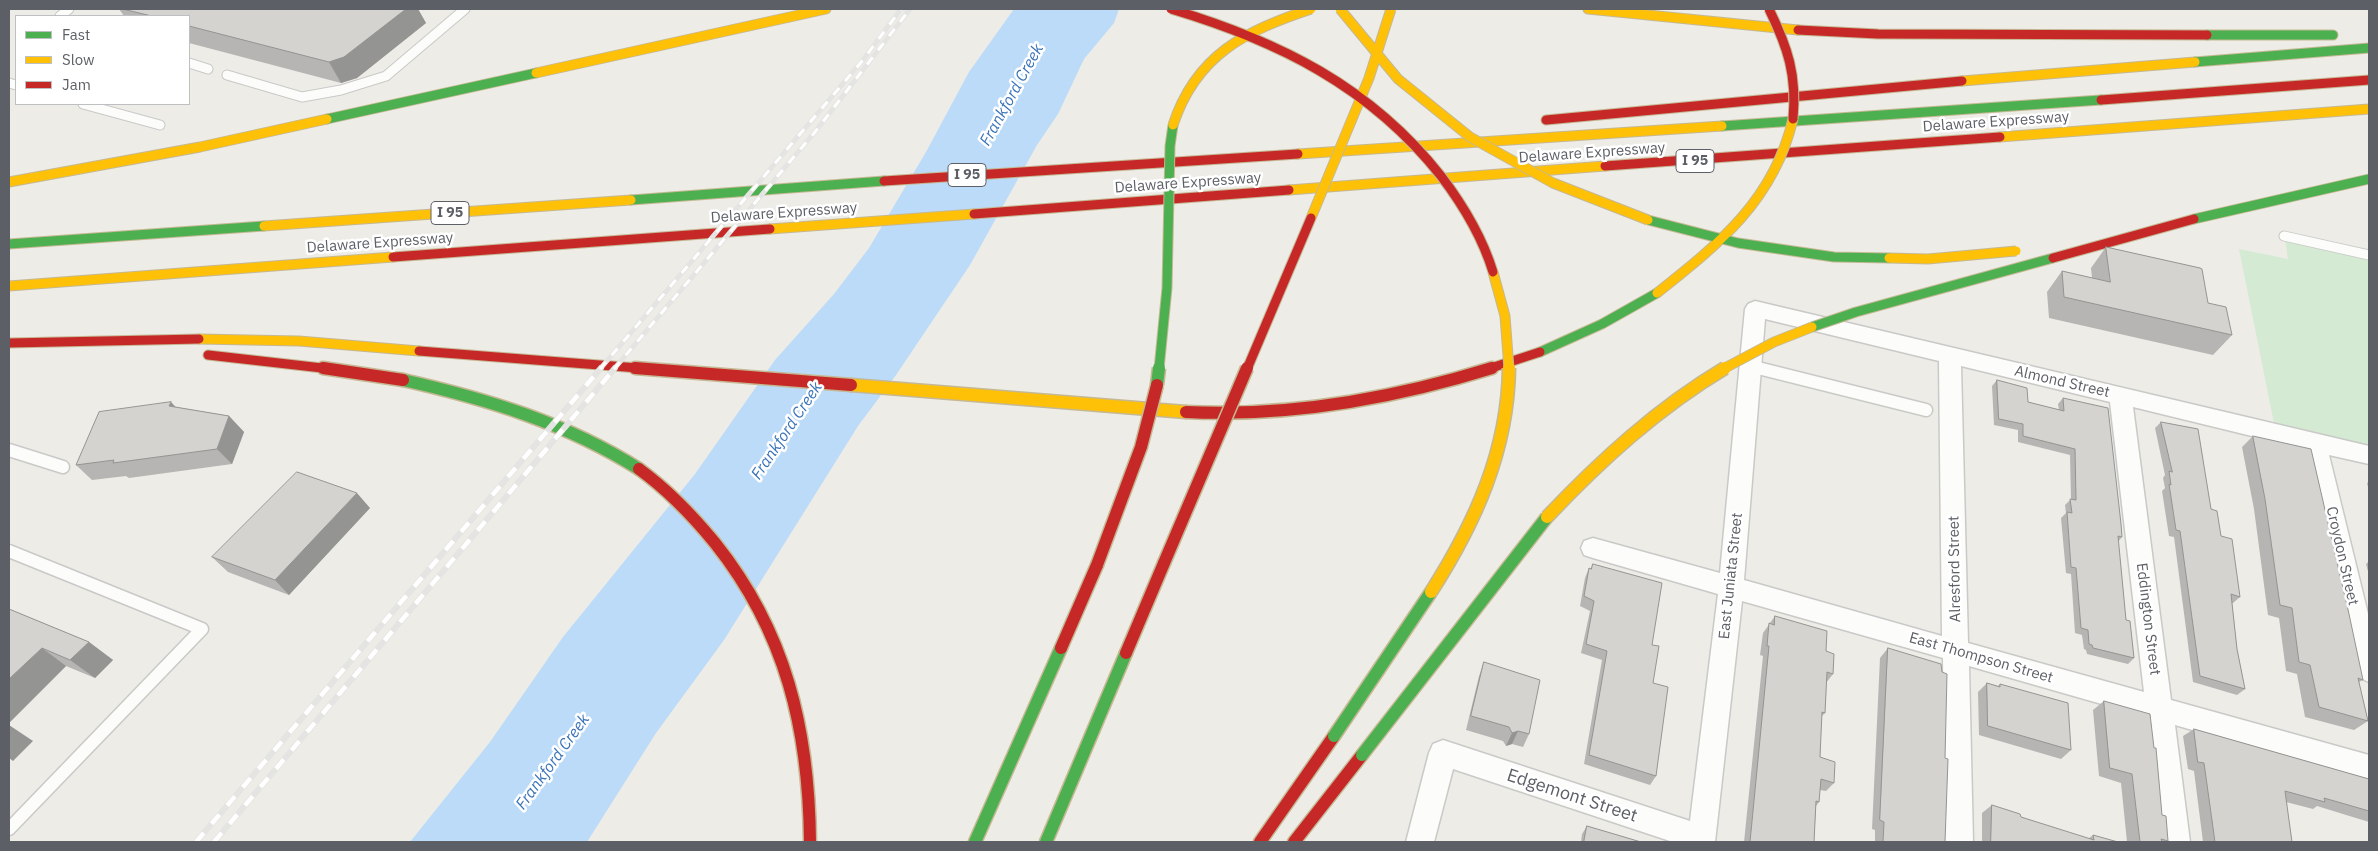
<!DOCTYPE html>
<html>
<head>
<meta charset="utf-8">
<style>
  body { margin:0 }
  #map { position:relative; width:2378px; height:851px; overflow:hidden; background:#edece7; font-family:"IBM Plex Sans",sans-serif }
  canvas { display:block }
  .frame { position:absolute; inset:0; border:10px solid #5c6066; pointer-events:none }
  .legend { position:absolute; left:15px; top:15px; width:175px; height:90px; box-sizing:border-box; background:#fff; border:1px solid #bebfc2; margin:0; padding:6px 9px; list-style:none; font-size:15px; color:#5c6066 }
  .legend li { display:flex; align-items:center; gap:10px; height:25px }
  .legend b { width:25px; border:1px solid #bebfc2 }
</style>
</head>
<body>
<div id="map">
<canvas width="2378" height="851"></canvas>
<div class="frame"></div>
<ul class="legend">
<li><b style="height:6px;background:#4caf50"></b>Fast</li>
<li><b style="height:6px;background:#ffc107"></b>Slow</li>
<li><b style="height:6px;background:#c62828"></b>Jam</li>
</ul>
</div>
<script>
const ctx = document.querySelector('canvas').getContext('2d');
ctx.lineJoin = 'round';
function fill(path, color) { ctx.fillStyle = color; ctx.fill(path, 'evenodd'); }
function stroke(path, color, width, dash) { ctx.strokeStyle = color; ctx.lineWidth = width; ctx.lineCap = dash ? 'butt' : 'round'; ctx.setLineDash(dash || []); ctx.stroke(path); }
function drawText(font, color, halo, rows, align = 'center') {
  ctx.font = font + ' "IBM Plex Sans",sans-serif'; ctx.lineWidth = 5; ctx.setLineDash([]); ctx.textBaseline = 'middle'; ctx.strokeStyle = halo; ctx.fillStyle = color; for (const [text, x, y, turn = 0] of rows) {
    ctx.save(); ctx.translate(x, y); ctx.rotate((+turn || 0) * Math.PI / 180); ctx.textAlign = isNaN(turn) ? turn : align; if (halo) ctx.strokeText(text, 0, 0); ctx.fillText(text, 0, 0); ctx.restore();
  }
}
const green = new Path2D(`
  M2284,232L2369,249V455L2276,433L2239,249L2288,259Z`);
const water = new Path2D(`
  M1014,9H1119L1114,23L1084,59L1058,114L1037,145L970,265L896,375L858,426L724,640L656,733L587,842H410L490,742L563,637L695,474L775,360L834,294L869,248L926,152L969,72Z`);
const laneFar1 = new Path2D(`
  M60,16L69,9
  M189,63L208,69
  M227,75L302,97L341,90L386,76L465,9
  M9,83L16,85
  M83,104L160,125
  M2284,236L2369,255
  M1750,366L1763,369`);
const lane = new Path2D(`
  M1758,368L1926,410
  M9,450L63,467
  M9,551L202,629L9,829`);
const street = new Path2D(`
  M1755,301L2369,446V464L2329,455L2369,618V682L2360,678L2356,670L2305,449L2133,407L2171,700L2369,755V781L2175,725L2190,842H2162L2147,717L1969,666L1973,842H1945L1943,658L1742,601L1715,842H1673L1453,769L1434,842H1406L1429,753L1433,744L1443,740L1690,821L1718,594L1593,558L1584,555L1581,548L1584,541L1593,538L1720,573L1745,309L1748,304ZM1765,319L1939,361L1942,636L1744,580ZM1961,366L2110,402L2144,692L1968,643Z`);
const fastFar1 = new Path2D(`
  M2207,35H2333
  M2195,62L2369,48
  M327,119L536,73
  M1722,126L2101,100
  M631,200L884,181
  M2194,219L2369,179
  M9,244L264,226
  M1540,352L1602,324L1657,293`);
const fast = new Path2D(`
  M403,380C487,399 566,423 639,469
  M975,842L1061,648
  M1046,842L1126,653`);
const slowFar1 = new Path2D(`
  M1588,9L1798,30
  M536,73L826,9
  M1962,81L2195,62
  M2000,137L2369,109
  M1298,154L1722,126
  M9,182L200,147L327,119
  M1289,190L1605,166
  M264,226L631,200
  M770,229L974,214
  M9,286L393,257
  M199,339L299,341L419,351`);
const slow = new Path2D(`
  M851,385L1186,412`);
const jamFar1 = new Path2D(`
  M1798,30L1878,34L2207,35
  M2101,100L2369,80
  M1546,120L1962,81
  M1605,166L2000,137
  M884,181L1298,154
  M974,214L1289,190
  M393,257L770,229
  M9,343L199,339
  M419,351L651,369
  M208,355L331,369
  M1488,369L1540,352`);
const jam = new Path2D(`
  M323,368L403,380
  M635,368L851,385
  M1186,412C1288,417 1395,398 1492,368
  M639,469C668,490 692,515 715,543C786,632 809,730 810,842
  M1061,648L1097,565
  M1126,653L1164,563
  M1260,842L1334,736
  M1294,842L1362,755`);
const railFar1 = new Path2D(`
  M600,369L863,60L901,9
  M614,369L815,132L910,9`);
const rail = new Path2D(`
  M196,842L601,368
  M214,842L615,368`);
const fastBridgeFar1 = new Path2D(`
  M1648,220L1738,243L1834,257L1889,258
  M1812,327L1856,312L2053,258
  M1159,369L1167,288L1170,146L1173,125`);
const fastBridge = new Path2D(`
  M1157,385L1159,368
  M1334,736L1431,592
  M1362,755L1547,517`);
const slowBridgeFar1 = new Path2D(`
  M1340,9L1398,79L1470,137L1553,183L1648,220
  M1173,125C1196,55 1245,31 1311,9
  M1311,218L1369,78L1391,9
  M1889,258L1928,259L2016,251
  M1493,272L1505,316L1509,369
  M1657,293C1720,243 1774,200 1793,119
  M1723,369L1774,342L1812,327`);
const slowBridge = new Path2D(`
  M1547,517C1601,460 1658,408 1725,368
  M1431,592C1475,523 1508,451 1509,368`);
const jamBridgeFar1 = new Path2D(`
  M1171,9C1278,41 1370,86 1441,176C1463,205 1482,236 1493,272
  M1769,9C1788,48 1797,75 1793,119
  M2053,258L2194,219
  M1247,369L1311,218`);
const jamBridge = new Path2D(`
  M1164,563L1247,368
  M1097,565L1141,447L1157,385`);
const wall = new Path2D(`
  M119,9H418L426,23L357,78L341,83L189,43V16H124Z
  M2106,247L2208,303L2232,335L2213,355L2049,318L2047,292L2062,271L2092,278L2091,268Z
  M1997,380L2028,402L2059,410L2058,404L2063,398L2122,537L2118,542L2126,620L2134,658L2128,664L2087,654L2086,650L2084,649L2082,635L2075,633L2071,574L2066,573L2061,518L2066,513L2065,505L2071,499L2070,455L2018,442V430L1994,425L1992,386Z
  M176,407L229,416L244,432L232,464L129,478L126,476L92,480L76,465Z
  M2161,422L2211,509L2221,536L2240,597L2233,603H2232L2237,649L2245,689L2237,695L2193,682L2174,537L2169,536L2162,491L2165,488L2163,478L2165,475L2155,428Z
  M2253,436L2363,680L2359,682L2368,721L2354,730L2305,717L2297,674L2286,671L2279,618L2268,615L2254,509L2242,447Z
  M2369,482V491L2367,483Z
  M370,508L289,595L228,572L212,557Z
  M2369,561V575L2366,564Z
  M1593,564L1652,645L1656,776L1650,785L1584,764L1602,660L1581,653L1590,611L1580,606L1585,578L1589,568H1591Z
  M9,609L89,642L113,660L95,678L66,666L9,723Z
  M1775,616L1826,651L1833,674L1826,683L1825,713L1821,717L1820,757L1834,783L1826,791L1820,790L1819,802L1816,806L1814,842H1744L1763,656L1760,655L1763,633Z
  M1888,648L1945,758V842H1875V830L1872,829L1880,658Z
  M1484,662L1529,734L1523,747L1512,744L1506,746L1503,741L1466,730L1479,676Z
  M1987,683L1998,686L2000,684L2071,750L2061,759L1979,735L1978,692Z
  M2104,701L2162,815L2168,841L2167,842H2127L2121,783L2099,776L2093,710Z
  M2194,729L2369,779V822L2317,806L2313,809L2286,802L2292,842H2203L2194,771L2188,769L2183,736Z
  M1992,805L2021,817L2088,839L2093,835L2118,842H1982V813Z
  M1587,826L1641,842H1581L1582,834Z`);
const shadedWall = new Path2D(`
  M406,9H418L426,23L357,78L341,83L329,62Z
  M171,402L186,418L169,406Z
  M229,416L244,432L232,464L217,449Z
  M357,493L370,508L289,595L275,580Z
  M89,642L113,660L95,678L70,660Z
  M42,648L66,666L9,723V679Z
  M9,725L33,741L13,761L9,758Z
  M1518,731L1512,744L1506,746L1512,733Z`);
const building = new Path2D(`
  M123,9H406L344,57L329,62L189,26V16H152Z
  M2106,247L2200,268L2202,269L2208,303L2226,307L2232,335L2064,297L2062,271L2110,282Z
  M1997,380L2027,388L2028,402L2064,411L2063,398L2108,408L2121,524L2122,537L2118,536L2126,620L2130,621L2134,658L2093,648L2092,645L2089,644L2088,630L2081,628L2076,568L2071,567L2067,512L2072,513L2070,499L2076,500L2075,449L2023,436V424L1999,419Z
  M171,402L169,406L229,416L217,449L113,463L114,460L76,465L99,412Z
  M2161,422L2198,429L2211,509L2217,511L2221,536L2232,539L2240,597L2231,594L2237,649L2245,689L2200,676L2180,531L2176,530L2169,484L2171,485L2169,471L2172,472Z
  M2253,436L2311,449L2349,614L2363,680L2358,678L2368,721L2319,707L2310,665L2299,662L2292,608L2280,605L2265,499Z
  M297,472L357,493L275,580L212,557Z
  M1593,564L1662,583L1652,645L1659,646L1653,683L1668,687L1656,776L1589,755L1607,651L1586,644L1594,601L1584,596L1589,568L1591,569Z
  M9,609L89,642L70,660L42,648L9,679Z
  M1775,616L1827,631L1826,651L1834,654L1833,674L1827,672L1825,713L1822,712L1820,757L1835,762L1834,783L1821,779L1819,802L1816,801L1814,842H1750L1769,646H1767L1768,634L1769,623L1774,625Z
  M1888,648L1941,664L1942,672L1947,674L1945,758L1948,759L1945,842H1883L1884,822L1880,820Z
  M1484,662L1540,680L1529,734L1518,731L1512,733L1509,727L1471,716Z
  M1987,683L2000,687V684L2068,703L2071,750L1988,726Z
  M2104,701L2150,714L2154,748H2156L2162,815L2166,816L2168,841L2161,839L2162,842H2140L2132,774L2110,768Z
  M2194,729L2369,779V811L2324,798L2325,802L2285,791L2292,842H2215L2204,763L2198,762Z
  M1992,805L2020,814L2021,817L2094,840L2093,835L2118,842H1991Z
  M1587,826L1641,842H1584Z`);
const shields = [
  [1695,161,38],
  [967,175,38],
  [450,213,38]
];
const shieldNames = [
  ["I 95",1695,161],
  ["I 95",967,175],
  ["I 95",450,213]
];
const streetNames = [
  ["Delaware Expressway",1996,122,-4],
  ["Delaware Expressway",1592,153,-4],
  ["Delaware Expressway",1188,183,-4],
  ["Delaware Expressway",784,213,-4],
  ["Delaware Expressway",380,243,-4],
  ["Almond Street",2062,382,13],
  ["Croydon Street",2342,556,77],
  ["Alresford Street",1955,569,-91],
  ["East Juniata Street",1731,576,-84],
  ["Eddington Street",2148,619,83],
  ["East Thompson Street",1981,658,16]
];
const waterNames = [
  ["Frankford Creek",1012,95,-61],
  ["Frankford Creek",787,431,-56],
  ["Frankford Creek",553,762,-54]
];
const nearStreetnames = [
  ["Edgemont Street",1572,796,18]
];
fill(green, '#d4ead2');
fill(water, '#bbdbf8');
stroke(laneFar1, '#c9c9c8', 11);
stroke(lane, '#c9c9c8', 15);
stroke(street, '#c9c9c8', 3);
stroke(fastFar1, '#c5b893', 11);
stroke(fast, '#c5b893', 15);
stroke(slowFar1, '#c5b893', 11);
stroke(slow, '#c5b893', 15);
stroke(jamFar1, '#c5b893', 11);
stroke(jam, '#c5b893', 15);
stroke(laneFar1, '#fcfcfb', 9);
stroke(lane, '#fcfcfb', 12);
fill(street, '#fcfcfb');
stroke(fastFar1, '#4caf50', 9);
stroke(fast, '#4caf50', 12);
stroke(slowFar1, '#ffc107', 9);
stroke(slow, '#ffc107', 12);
stroke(jamFar1, '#c62828', 9);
stroke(jam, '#c62828', 12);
stroke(railFar1, '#e4e4e3', 5);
stroke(rail, '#e4e4e3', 6);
stroke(railFar1, '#fff', 3, [9]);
stroke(rail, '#fff', 4.5, [12]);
stroke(fastBridgeFar1, '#c5b893', 11, []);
stroke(fastBridge, '#c5b893', 15, []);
stroke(slowBridgeFar1, '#c5b893', 11, []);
stroke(slowBridge, '#c5b893', 15, []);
stroke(jamBridgeFar1, '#c5b893', 11, []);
stroke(jamBridge, '#c5b893', 15, []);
stroke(fastBridgeFar1, '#4caf50', 9);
stroke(fastBridge, '#4caf50', 12);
stroke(slowBridgeFar1, '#ffc107', 9);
stroke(slowBridge, '#ffc107', 12);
stroke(jamBridgeFar1, '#c62828', 9);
stroke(jamBridge, '#c62828', 12);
fill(wall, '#b6b5b3');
fill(shadedWall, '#949492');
fill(building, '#d4d3d0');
stroke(building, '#949492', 1);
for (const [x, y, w] of shields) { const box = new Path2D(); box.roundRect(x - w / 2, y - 11.5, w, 23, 4); ctx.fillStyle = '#fff'; ctx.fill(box); stroke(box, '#5c6066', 1); }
drawText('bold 14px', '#5c6066', null, shieldNames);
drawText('15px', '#5c6066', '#fff', streetNames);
drawText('italic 16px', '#3a73b8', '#fff', waterNames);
drawText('18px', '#5c6066', '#fff', nearStreetnames);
</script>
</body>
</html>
